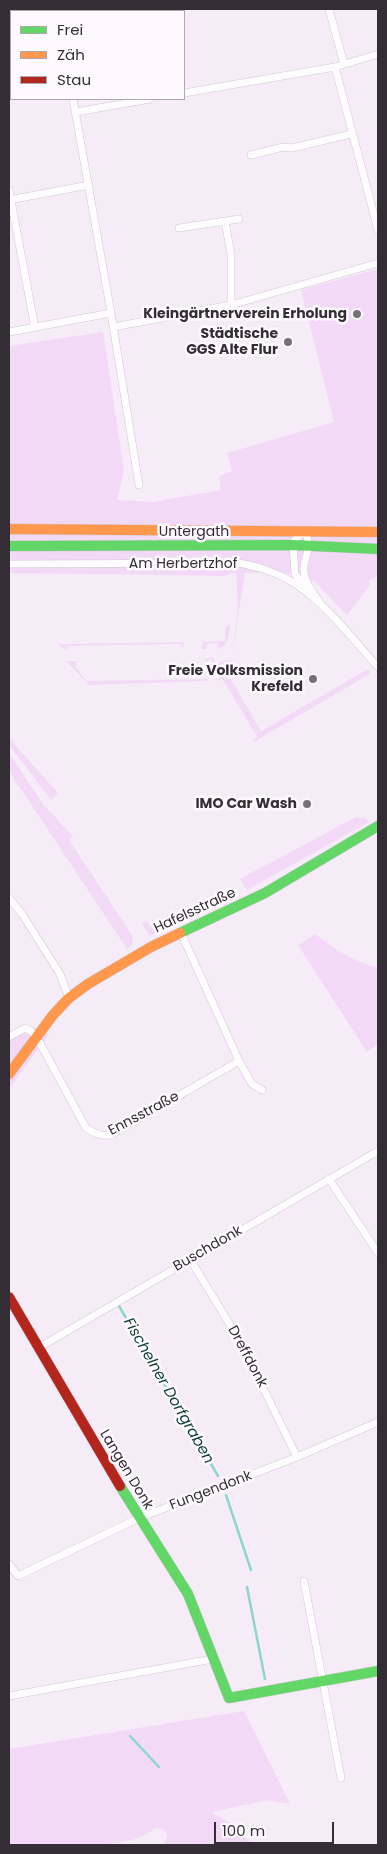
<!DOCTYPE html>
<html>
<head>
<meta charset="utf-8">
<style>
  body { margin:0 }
  #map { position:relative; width:387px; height:1854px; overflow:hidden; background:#f6ecf7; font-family:Poppins,sans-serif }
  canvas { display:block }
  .frame { position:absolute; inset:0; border:10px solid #342d35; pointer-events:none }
  .legend { position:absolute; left:10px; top:10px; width:175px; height:90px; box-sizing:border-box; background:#fdf9fe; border:1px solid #ada7ae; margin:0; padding:6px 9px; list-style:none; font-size:15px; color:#342d35 }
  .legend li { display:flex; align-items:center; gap:10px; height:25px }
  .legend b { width:25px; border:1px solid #ada7ae }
  .scale { position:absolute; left:214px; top:1822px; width:120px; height:22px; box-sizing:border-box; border:2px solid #342d35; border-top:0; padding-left:6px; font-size:15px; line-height:18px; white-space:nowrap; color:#342d35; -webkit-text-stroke:4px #fdf9fe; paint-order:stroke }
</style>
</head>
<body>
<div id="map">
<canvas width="387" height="1854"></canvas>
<div class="frame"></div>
<ul class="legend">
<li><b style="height:6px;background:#63d668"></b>Frei</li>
<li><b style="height:6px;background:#ff974d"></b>Zäh</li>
<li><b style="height:6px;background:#b3261e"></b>Stau</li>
</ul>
<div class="scale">100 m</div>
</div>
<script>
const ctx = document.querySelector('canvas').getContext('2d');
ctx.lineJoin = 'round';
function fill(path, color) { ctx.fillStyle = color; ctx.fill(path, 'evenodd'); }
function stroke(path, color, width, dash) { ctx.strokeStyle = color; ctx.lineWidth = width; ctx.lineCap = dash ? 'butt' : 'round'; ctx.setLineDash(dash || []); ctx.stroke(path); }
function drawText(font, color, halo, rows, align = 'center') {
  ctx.font = font + ' Poppins,sans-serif'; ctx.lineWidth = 5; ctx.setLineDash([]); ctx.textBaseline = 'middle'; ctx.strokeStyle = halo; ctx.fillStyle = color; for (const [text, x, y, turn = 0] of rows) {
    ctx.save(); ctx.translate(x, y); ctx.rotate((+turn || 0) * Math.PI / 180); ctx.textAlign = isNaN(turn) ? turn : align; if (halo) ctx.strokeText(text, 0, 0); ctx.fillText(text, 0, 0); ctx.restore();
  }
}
const green = new Path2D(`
  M378,269V576L369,580L370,585L347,615L314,581L282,572L245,573L228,679H231L261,731L368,669L370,673L368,675L254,742L252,740L257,738L256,735L223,680H216L221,677L211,659L205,661L206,658H213L216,663L231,660L238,609L236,573H228L229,575L223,576L9,573V346L103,332L124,471L117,500L153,502L221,490L219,476L232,471L227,453L334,422L301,290Z
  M230,625C229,635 229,646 218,649V643L207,644V649H202V642L225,641V627Z
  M184,642L183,649L180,644L67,646V650L58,645L59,644Z
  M66,661H77L75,667L87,681L206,679L203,674L208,681L89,685Z
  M10,739L58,793L51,800L9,745Z
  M9,753L43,804L73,836L69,840L130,932L133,939L132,945L127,949L9,771Z
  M356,817L366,818L369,822L247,890L240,879Z
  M230,889L234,890L237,895L150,936L142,924L147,921L151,928Z
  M315,934C335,950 354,961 378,968V1044L367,1052L298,945Z
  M26,1025L49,1034L9,1089V1035Z
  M244,1711L290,1804L267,1800L211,1812L232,1824L253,1845H163L167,1837L164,1829L155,1828C135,1852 40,1845 9,1845V1749Z`);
const stream = new Path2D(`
  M119,1306L218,1476
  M226,1495L251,1570
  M247,1587L265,1679
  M130,1736L159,1767`);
const street = new Path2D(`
  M55,9L56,11
  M329,9L344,64
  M335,67L378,230
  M9,70H11
  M184,93L335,67L378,54
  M73,99L111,313L139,485
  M76,112L150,99
  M251,155L283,147L292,148L351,134
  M9,190L35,328
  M9,200L89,185
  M225,221L231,255V305
  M179,228L239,219
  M113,327L231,305L378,263
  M9,332L111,313
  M304,531C315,550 302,555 304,573C305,583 313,593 319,601L305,588L295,574L293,545L295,540Z
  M9,564L239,563C249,565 259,567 269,571C314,586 347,633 378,667
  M9,898L22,914L60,974L69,998
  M9,1037L25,1028L31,1031L40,1043L86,1128C95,1134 104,1138 114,1133L239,1061L181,933
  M239,1061L252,1084L262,1090
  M329,1179L378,1253
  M190,1259L241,1343L297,1457
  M38,1348L378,1151
  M9,1564L18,1576L139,1518L297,1457L378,1422
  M304,1581L341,1778
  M9,1696L213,1659`);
const fast = new Path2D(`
  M9,546L293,545L378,549
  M180,933L265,893L378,826
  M120,1486L188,1594L229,1698L378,1671`);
const slow = new Path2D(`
  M9,529L378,532
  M9,1074L53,1015L69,998L88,984L151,947L180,933`);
const jam = new Path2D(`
  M9,1297L120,1486`);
const markers = [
  [357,314,5,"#787079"],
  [288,342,5,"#787079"],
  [313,679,5,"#787079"],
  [307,804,5,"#787079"]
];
const poiNames = [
  ["Kleingärtnerverein Erholung",347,314],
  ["Städtische",278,334],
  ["GGS Alte Flur",278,350],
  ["Freie Volksmission",303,671],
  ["Krefeld",303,687],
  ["IMO Car Wash",297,804]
];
const streetNames = [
  ["Untergath",194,532],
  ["Am Herbertzhof",183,564],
  ["Hafelsstraße",195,911,-25],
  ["Ennsstraße",144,1114,-28],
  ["Buschdonk",208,1249,-30],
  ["Dreffdonk",247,1357,62],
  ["Langen Donk",126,1470,59],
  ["Fungendonk",211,1491,-21]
];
const waterNames = [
  ["Fischelner Dorfgraben",168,1391,60]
];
fill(green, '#f2d9f6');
stroke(stream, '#8ed6cc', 2.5);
stroke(street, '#d0c8d1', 8);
stroke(fast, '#d0c8d1', 11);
stroke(slow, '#d0c8d1', 11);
stroke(jam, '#d0c8d1', 11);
stroke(street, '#fefcfe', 7);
stroke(fast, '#63d668', 10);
stroke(slow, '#ff974d', 10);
stroke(jam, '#b3261e', 10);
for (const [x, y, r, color] of markers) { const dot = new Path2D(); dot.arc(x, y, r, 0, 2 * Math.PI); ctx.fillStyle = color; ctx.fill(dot); stroke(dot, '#fdf9fe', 2); }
drawText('bold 14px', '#342d35', '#fdf9fe', poiNames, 'right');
drawText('14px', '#342d35', '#fdf9fe', streetNames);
drawText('italic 15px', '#10423a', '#fdf9fe', waterNames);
</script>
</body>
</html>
